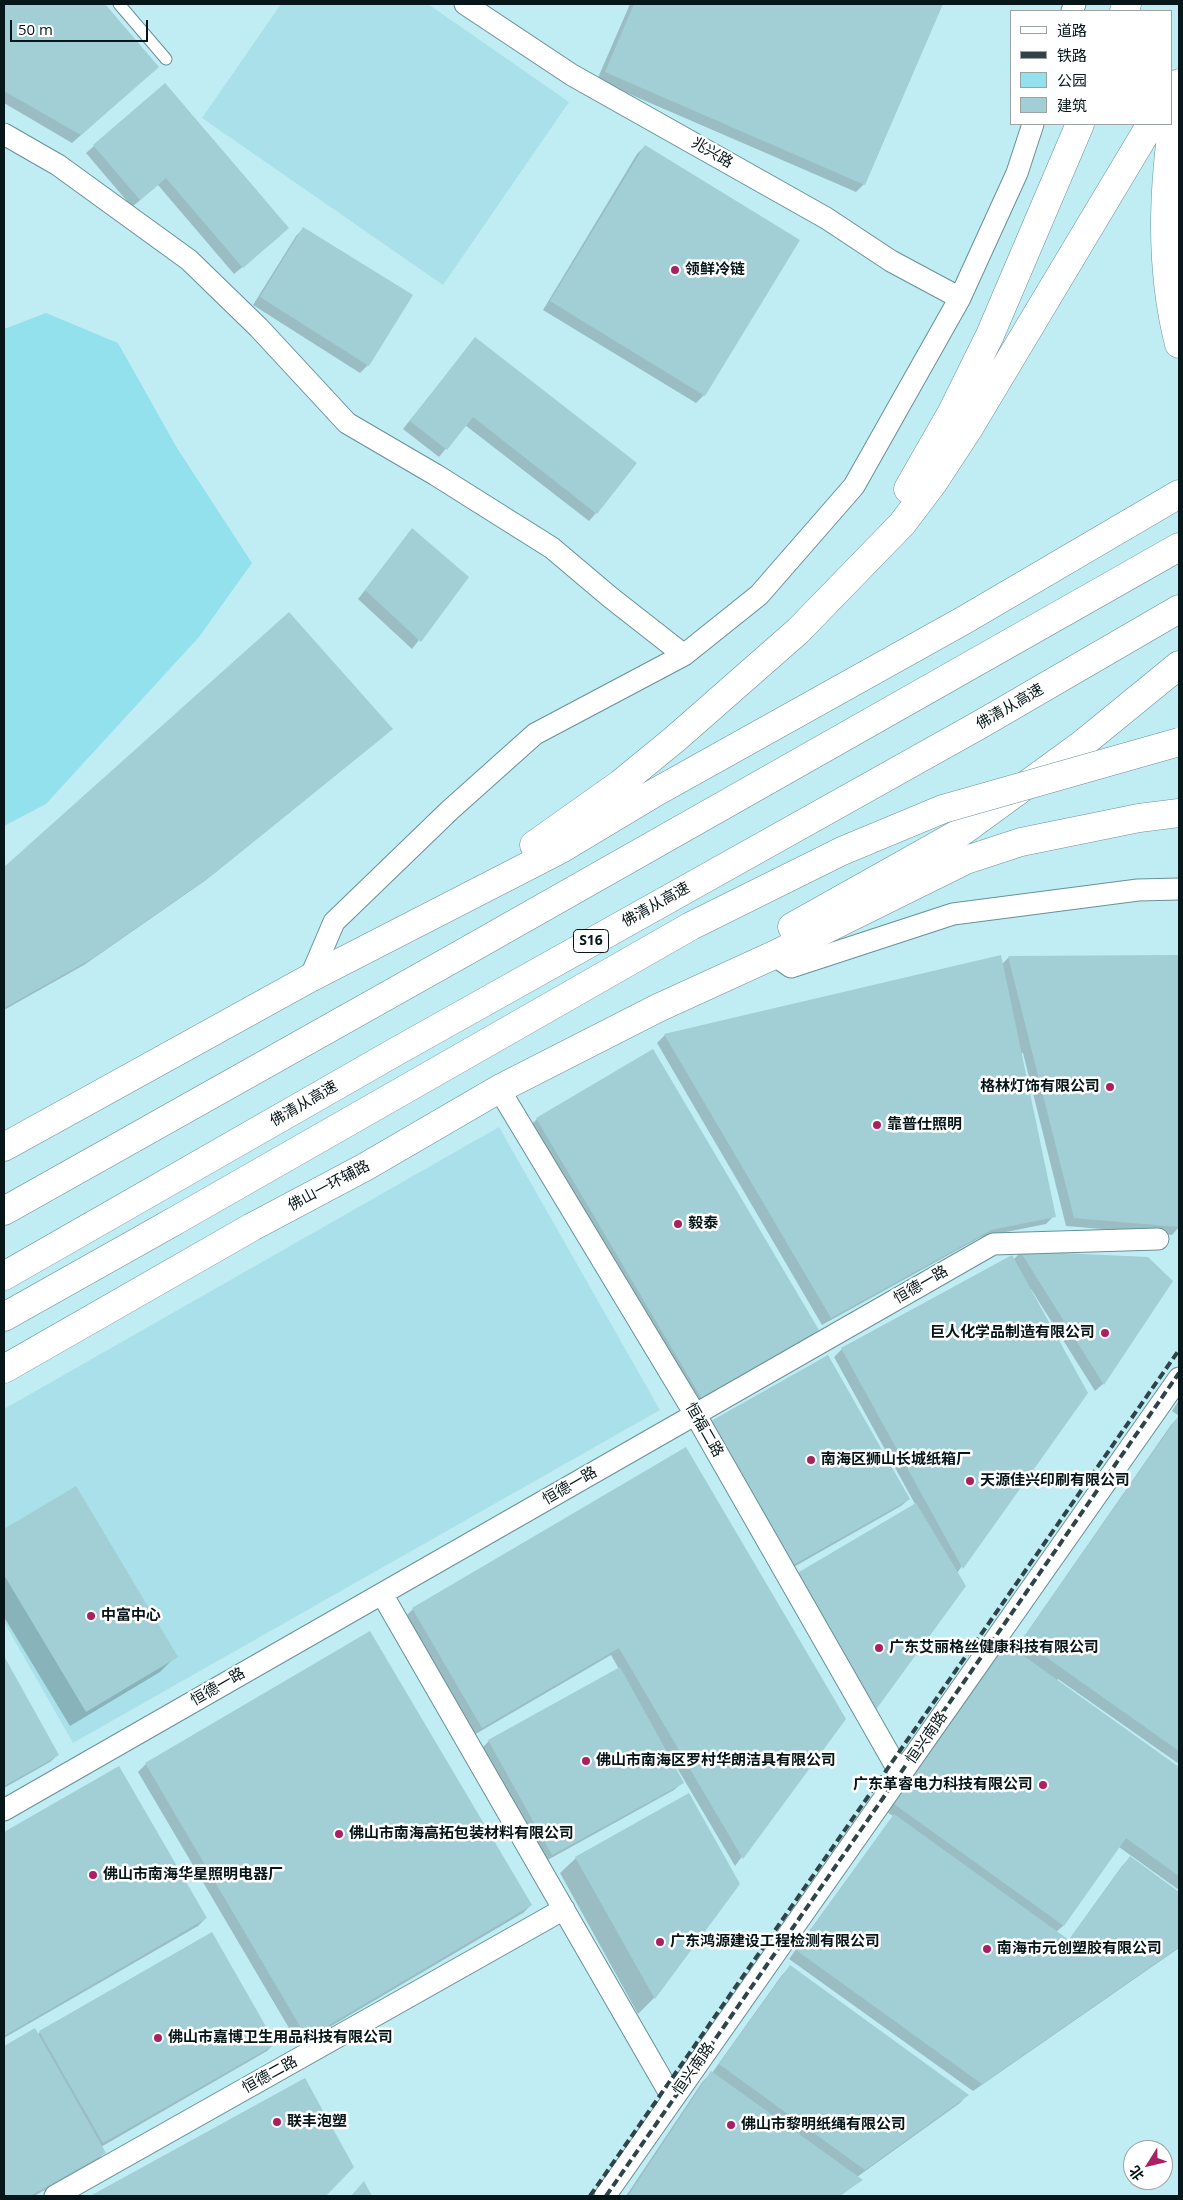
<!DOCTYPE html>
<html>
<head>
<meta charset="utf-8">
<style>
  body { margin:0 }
  #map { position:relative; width:1183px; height:2200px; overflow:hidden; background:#c0edf4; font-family:"Open Sans","Noto Sans SC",sans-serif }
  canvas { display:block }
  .frame { position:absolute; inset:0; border:5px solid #061619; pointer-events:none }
  .legend { position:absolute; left:1010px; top:10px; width:162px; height:115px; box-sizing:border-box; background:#fff; border:1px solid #9ba2a3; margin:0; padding:6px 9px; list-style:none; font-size:15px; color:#061619 }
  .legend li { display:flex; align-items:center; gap:10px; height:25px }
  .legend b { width:25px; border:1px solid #9ba2a3 }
  .north { position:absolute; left:1123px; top:2140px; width:50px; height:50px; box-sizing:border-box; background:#fff; border:1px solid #9ba2a3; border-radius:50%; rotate:234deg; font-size:14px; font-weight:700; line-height:20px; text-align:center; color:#061619 }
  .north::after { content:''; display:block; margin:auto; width:18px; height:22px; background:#ab2062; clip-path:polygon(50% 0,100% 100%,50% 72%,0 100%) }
  .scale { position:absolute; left:10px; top:20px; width:138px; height:22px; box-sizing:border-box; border:2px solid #061619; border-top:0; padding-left:6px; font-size:15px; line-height:18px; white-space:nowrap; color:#061619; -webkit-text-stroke:4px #fff; paint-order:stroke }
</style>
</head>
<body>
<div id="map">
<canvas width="1183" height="2200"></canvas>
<div class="frame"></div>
<ul class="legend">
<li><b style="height:6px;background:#fff"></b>道路</li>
<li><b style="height:6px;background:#2e4448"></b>铁路</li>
<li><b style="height:14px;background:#93e1ed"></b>公园</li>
<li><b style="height:14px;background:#a2ced5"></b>建筑</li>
</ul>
<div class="north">北</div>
<div class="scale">50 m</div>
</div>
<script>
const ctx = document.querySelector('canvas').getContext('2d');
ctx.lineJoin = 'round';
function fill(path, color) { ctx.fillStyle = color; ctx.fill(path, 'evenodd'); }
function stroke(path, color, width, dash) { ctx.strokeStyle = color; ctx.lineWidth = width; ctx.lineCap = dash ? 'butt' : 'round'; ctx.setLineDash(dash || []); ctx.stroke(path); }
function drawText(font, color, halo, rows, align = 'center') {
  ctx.font = font + ' "Open Sans","Noto Sans SC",sans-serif'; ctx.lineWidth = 5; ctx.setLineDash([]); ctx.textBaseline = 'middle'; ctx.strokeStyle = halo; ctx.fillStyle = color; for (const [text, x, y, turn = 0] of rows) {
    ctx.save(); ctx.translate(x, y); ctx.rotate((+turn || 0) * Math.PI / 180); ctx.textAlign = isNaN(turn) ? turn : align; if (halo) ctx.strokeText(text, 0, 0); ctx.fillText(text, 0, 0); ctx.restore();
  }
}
const built = new Path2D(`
  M281,4H428L569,102L443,285L202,118Z
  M499,1127L660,1410L73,1743L4,1622V1409Z`);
const green = new Path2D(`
  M46,313L118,343L177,448L252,563L199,637L46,804L4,826V329Z`);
const shadow = new Path2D(`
  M4,4H103L158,67L72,143L4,103Z
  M630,4H942L864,184L856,192L597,80Z
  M165,84L280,236L234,274L158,185L132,207L86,153Z
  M645,146L798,240L704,395L696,403L543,310L637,154Z
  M304,228L368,365L360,373L253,305L296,236Z
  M475,339L596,513L589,521L465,425L439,457L403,429Z
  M412,530L468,577L412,649L358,599Z
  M383,737L206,880L84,965L4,1010V869L45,834Z
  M1179,956V1227L1172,1235L1066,1226L1023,1053L1020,1054L1054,1216L1046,1224L981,1237L822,1325L657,1043L665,1035L1000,957L1002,964L1008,958Z
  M537,1119L818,1330L810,1338L694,1406L529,1127Z
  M1021,1252L1172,1281L1103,1384L1095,1391L1031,1289L1029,1290L1086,1393L957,1573L915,1504L834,1357L842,1349L1013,1260Z
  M1179,1400V1416L1172,1411Z
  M1179,1417V1764L1058,1679L1056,1681L1179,1768V1890L1119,1847L1064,1925L1056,1932L1068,1941L1122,1866L1130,1858L1179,1893V1948L973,2091L789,1959L893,1816L887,1812L999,1654L1007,1646L1014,1651L1171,1425Z
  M704,1430L909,1499L901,1506L785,1572Z
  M686,1449L844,1719L735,1866L673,1761L671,1762L682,1783L674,1790L544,1862L481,1749L489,1741L619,1669L611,1655L474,1735L405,1617L413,1609Z
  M75,1488L176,1656L160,1672L70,1726L4,1617V1530Z
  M4,1659L58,1755L50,1762L4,1788Z
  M146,1764L531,1905L523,1913L299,2045L138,1772Z
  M119,1767L206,1918L198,1926L4,2038V1834Z
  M576,1858L739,1884L654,1998L638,2014L560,1873Z
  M790,1967L967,2095L960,2103L857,2177L861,2180L840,2196H626L703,2081L712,2073L782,1975Z
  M35,2030L37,2035L40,2032L275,2043L267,2051L101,2147L104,2153L97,2161L34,2196H4V2048Z
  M305,2079L353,2167L324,2196H93Z`);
const building = new Path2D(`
  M4,4H105L159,67L81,135L4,91Z
  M634,4H943L865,185L605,72Z
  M165,83L289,228L243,268L166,178L140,200L93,145Z
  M645,145L800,240L705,396L550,301Z
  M303,227L413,295L369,366L260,297Z
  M475,337L637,463L597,514L473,417L447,450L410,421Z
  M412,528L469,577L421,642L365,590Z
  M289,612L393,729L215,873L93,958L4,1008V867Z
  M1001,955L1056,1217L991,1230L831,1318L664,1034Z
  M1179,955V1227L1074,1218L1008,956Z
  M653,1049L819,1330L702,1399L536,1118Z
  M1020,1251L1148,1257L1173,1281L1104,1385Z
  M1012,1255L1088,1393L963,1569L841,1348Z
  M828,1355L910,1499L793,1565L711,1421Z
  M1179,1415V1751L1022,1640Z
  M686,1447L846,1719L743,1859L619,1648L482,1728L412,1608Z
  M76,1486L178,1657L86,1712L4,1575V1529Z
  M916,1503L966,1586L875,1711L794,1575Z
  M370,1631L532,1905L307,2038L145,1763Z
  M1007,1644L1179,1767V1876L1126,1838L1064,1926L894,1804Z
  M4,1656L59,1755L4,1786Z
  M620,1667L684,1783L552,1855L488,1740Z
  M119,1766L207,1918L4,2036V1832Z
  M689,1793L740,1884L655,1999L575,1857Z
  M894,1814L1069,1940L1130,1856L1179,1892V1947L982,2084L796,1950Z
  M212,1932L276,2044L103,2143L39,2031Z
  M790,1965L969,2095L865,2170L719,2064Z
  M35,2028L106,2153L30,2196H4V2046Z
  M711,2071L863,2180L839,2196H628Z
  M305,2078L354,2167L326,2196H90Z
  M364,2181L372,2196H351Z`);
const service = new Path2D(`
  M119,4L166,59`);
const minor = new Path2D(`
  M465,4L572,75L826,218L891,261L960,298
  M1072,11L1075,4
  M4,134L58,165L189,260L259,328L347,423L436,475L552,548L610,597L684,655
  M774,955L791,967L953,914L1138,890L1179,889
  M310,978L334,922L450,810L535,734L684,655L759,595L854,486L960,298L1017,173L1033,124
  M499,1089L695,1414L901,1775
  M382,1594L673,2099
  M4,1810L993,1244L1158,1239
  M55,2196L564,1909
  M605,2196L1179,1378`);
const secondary = new Path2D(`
  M1124,11L1127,4
  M1179,83C1164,169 1157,258 1179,344
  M908,489L952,412L990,335L1080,124
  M534,845L620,784L675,739L798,631L902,524L933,483L969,428L1151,124
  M792,927L963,831L1081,745L1179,665
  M4,1147L310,978L561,849L656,792L966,619L1179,494
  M4,1369L252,1227L365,1167L499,1089L658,1008L774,955L966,860L1021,842L1139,818L1179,813`);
const motorway = new Path2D(`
  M4,1211L463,953L1179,547
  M4,1276L397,1051L981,724L1179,609
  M4,1317L173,1222`);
const rail = new Path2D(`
  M590,2196L1179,1350
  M606,2196L1179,1373`);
const motorwayBridge = new Path2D(`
  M173,1222L691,926L842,851L943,809L1179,742`);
const markers = [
  [675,270,5,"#ab2062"],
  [1110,1087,5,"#ab2062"],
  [877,1125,5,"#ab2062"],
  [678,1224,5,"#ab2062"],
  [1105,1333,5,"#ab2062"],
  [811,1460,5,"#ab2062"],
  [970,1481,5,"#ab2062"],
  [91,1616,5,"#ab2062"],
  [879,1648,5,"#ab2062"],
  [586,1761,5,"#ab2062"],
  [1043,1785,5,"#ab2062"],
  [339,1834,5,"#ab2062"],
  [93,1875,5,"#ab2062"],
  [660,1942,5,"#ab2062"],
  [987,1949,5,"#ab2062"],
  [158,2038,5,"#ab2062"],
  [277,2122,5,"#ab2062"],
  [731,2125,5,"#ab2062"]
];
const shields = [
  [591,941,35]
];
const shieldNames = [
  ["S16",591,941]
];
const streetNames = [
  ["兆兴路",712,153,30],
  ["佛清从高速",1010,707,-30],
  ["佛清从高速",656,905,-29],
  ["佛清从高速",304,1104,-30],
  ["佛山一环辅路",329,1186,-28],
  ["恒德一路",921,1285,-30],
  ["恒福二路",704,1430,60],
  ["恒德一路",570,1486,-30],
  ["恒德一路",218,1687,-30],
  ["恒兴南路",927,1738,-55],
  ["恒兴南路",694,2069,-55],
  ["恒德二路",270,2075,-29]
];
const poiNames = [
  ["领鲜冷链",685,270],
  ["格林灯饰有限公司",1100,1087,"right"],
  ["靠普仕照明",887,1125],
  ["毅泰",688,1224],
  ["巨人化学品制造有限公司",1095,1333,"right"],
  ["南海区狮山长城纸箱厂",821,1460],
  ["天源佳兴印刷有限公司",980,1481],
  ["中富中心",101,1616],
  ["广东艾丽格丝健康科技有限公司",889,1648],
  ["佛山市南海区罗村华朗洁具有限公司",596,1761],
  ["广东革睿电力科技有限公司",1033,1785,"right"],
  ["佛山市南海高拓包装材料有限公司",349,1834],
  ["佛山市南海华星照明电器厂",103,1875],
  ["广东鸿源建设工程检测有限公司",670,1942],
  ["南海市元创塑胶有限公司",997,1949],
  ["佛山市嘉博卫生用品科技有限公司",168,2038],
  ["联丰泡塑",287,2122],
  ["佛山市黎明纸绳有限公司",741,2125]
];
fill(built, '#aae0e9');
fill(green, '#93e1ed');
fill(shadow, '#0003');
fill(building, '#a2ced5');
stroke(service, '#679198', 13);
stroke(minor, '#679198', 23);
stroke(secondary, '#679198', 29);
stroke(motorway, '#679198', 29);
stroke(service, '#fff', 11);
stroke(minor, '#fff', 21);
stroke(secondary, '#fff', 28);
stroke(motorway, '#fff', 28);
stroke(rail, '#2e4448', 4, [8, 4]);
stroke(motorwayBridge, '#679198', 29, []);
stroke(motorwayBridge, '#fff', 28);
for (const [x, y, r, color] of markers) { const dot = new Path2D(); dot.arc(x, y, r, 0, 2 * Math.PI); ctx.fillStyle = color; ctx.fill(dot); stroke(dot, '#fff', 2); }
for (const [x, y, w] of shields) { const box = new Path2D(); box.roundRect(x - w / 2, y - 11.5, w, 23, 4); ctx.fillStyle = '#fff'; ctx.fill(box); stroke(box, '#061619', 1); }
drawText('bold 14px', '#061619', null, shieldNames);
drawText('15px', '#061619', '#fff', streetNames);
drawText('bold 15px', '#061619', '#fff', poiNames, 'left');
</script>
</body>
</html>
